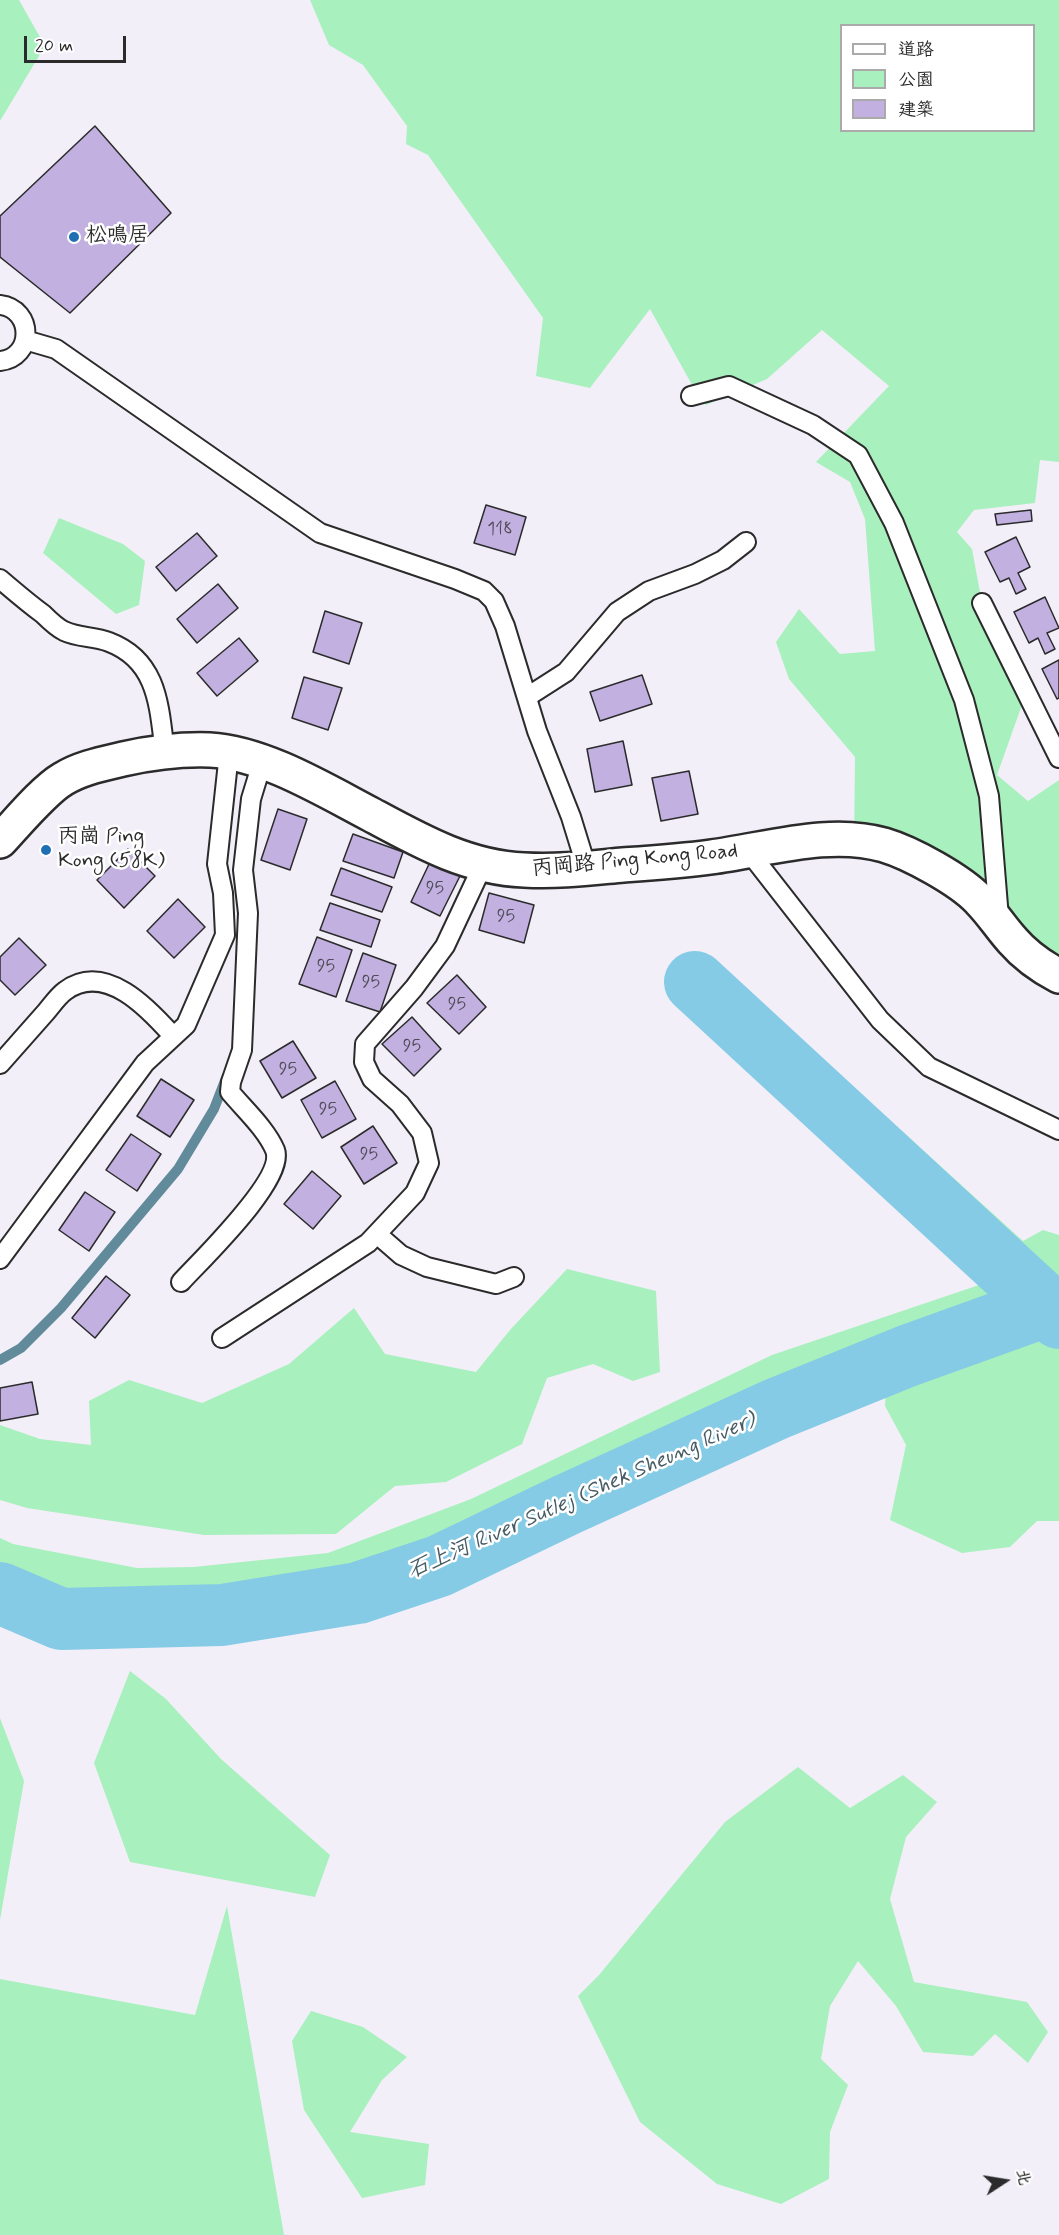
<!DOCTYPE html>
<html>
<head>
<meta charset="utf-8">
<style>
  body { margin:0 }
  #map { position:relative; width:1059px; height:2235px; overflow:hidden; background:#f3eff9; font-family:Mynerve,"LXGW WenKai TC",sans-serif }
  canvas { display:block }
  .legend { position:absolute; left:840px; top:24px; width:195px; height:108px; box-sizing:border-box; background:#fff; border:2px solid #aaa; margin:0; padding:8px 10px; list-style:none; font-size:18px; color:#2b2b2b }
  .legend li { display:flex; align-items:center; gap:12px; height:30px }
  .legend b { width:30px; border:2px solid #aaa }
  .north { position:absolute; left:975px; top:2151px; width:60px; height:60px; -webkit-text-stroke:4px #fff; paint-order:stroke; rotate:78deg; font-size:16px; font-weight:700; line-height:24px; text-align:center; color:#2b2b2b }
  .north::after { content:''; display:block; margin:auto; width:21px; height:27px; background:#2b2b2b; clip-path:polygon(50% 0,100% 100%,50% 72%,0 100%) }
  .scale { position:absolute; left:24px; top:36px; width:102px; height:27px; box-sizing:border-box; border:3px solid #2b2b2b; border-top:0; padding-left:8px; font-size:18px; line-height:21px; white-space:nowrap; color:#2b2b2b; -webkit-text-stroke:4px #fff; paint-order:stroke }
</style>
</head>
<body>
<div id="map">
<canvas width="1059" height="2235"></canvas>
<ul class="legend">
<li><b style="height:8px;background:#fff"></b>道路</li>
<li><b style="height:16px;background:#a8f0bd"></b>公園</li>
<li><b style="height:16px;background:#c1b0e0"></b>建築</li>
</ul>
<div class="north">北</div>
<div class="scale">20 m</div>
</div>
<script>
const ctx = document.querySelector('canvas').getContext('2d');
ctx.lineJoin = 'round';
function fill(path, color) { ctx.fillStyle = color; ctx.fill(path, 'evenodd'); }
function stroke(path, color, width, dash) { ctx.strokeStyle = color; ctx.lineWidth = width; ctx.lineCap = dash ? 'butt' : 'round'; ctx.setLineDash(dash || []); ctx.stroke(path); }
function drawText(font, color, halo, rows, align = 'center') {
  ctx.font = font + ' Mynerve,"LXGW WenKai TC",sans-serif'; ctx.lineWidth = 5; ctx.setLineDash([]); ctx.textBaseline = 'middle'; ctx.strokeStyle = halo; ctx.fillStyle = color; for (const [text, x, y, turn = 0] of rows) {
    ctx.save(); ctx.translate(x, y); ctx.rotate((+turn || 0) * Math.PI / 180); ctx.textAlign = isNaN(turn) ? turn : align; if (halo) ctx.strokeText(text, 0, 0); ctx.fillText(text, 0, 0); ctx.restore();
  }
}
const green = new Path2D(`
  M0,0H19L45,46L0,121Z
  M310,0H1059V462L1040,460L1035,503L974,510L957,532L972,549L982,603L1023,702L997,775L1028,801L1059,780V970L982,883L854,848L855,757L789,679L776,642L799,609L840,654L875,651L865,519L850,482L816,462L889,386L822,330L767,379L706,405L691,383L650,309L590,388L536,376L543,318L428,155L406,144L407,126L363,65L329,45ZM842,26H1034V130H842Z
  M59,518L123,544L145,561L139,605L116,614L43,553Z
  M706,953L1023,1241L1043,1230L1059,1235V1521H1037L1010,1547L962,1553L890,1520L906,1445L885,1406L886,1388L571,1522L404,1598L257,1630L177,1637L66,1633L0,1604V1538L13,1544L137,1568L194,1567L328,1553L471,1499L772,1355L985,1283L679,995Z
  M567,1269L656,1291L660,1372L633,1381L593,1364L547,1378L522,1444L446,1482L395,1486L336,1534L204,1535L27,1508L0,1500V1425L40,1439L91,1445L89,1401L129,1380L202,1403L289,1364L354,1308L385,1354L476,1372L510,1330Z
  M130,1671L166,1699L221,1759L330,1855L315,1897L130,1862L94,1763Z
  M0,1718L24,1781L0,1920Z
  M798,1767L850,1808L903,1775L937,1802L906,1837L890,1899L914,1982L1027,2002L1048,2032L1028,2063L995,2034L973,2056L923,2052L896,2006L858,1961L830,2006L821,2059L848,2085L830,2132L829,2179L781,2204L717,2184L640,2122L578,1996L599,1975L725,1822Z
  M227,1906L284,2235H0V1979L195,2015Z
  M311,2011L363,2027L407,2057L382,2080L350,2132L429,2144L425,2185L362,2198L304,2110L292,2041Z`);
const stream = new Path2D(`
  M0,1360L21,1348L61,1308L178,1169L214,1109L226,1078`);
const river = new Path2D(`
  M695,982L1059,1318
  M0,1593L61,1619L222,1615L358,1593L439,1566L566,1505L776,1409L907,1356L1046,1306`);
const building = new Path2D(`
  M95,126L171,213L70,313L0,257V216Z
  M486,505L526,517L515,555L474,543Z
  M1031,510L1032,521L997,525L995,514Z
  M197,533L217,556L176,591L156,567Z
  M1016,537L1030,567L1018,573L1026,589L1016,594L1009,578L1000,582L985,552Z
  M218,584L238,608L197,643L177,619Z
  M1045,597L1059,628L1047,633L1055,649L1045,654L1038,638L1029,643L1014,612Z
  M325,611L362,623L349,664L313,652Z
  M239,638L258,661L217,696L197,673Z
  M1059,660V698L1057,699L1042,669Z
  M642,675L652,704L600,721L590,692Z
  M304,677L342,688L328,730L292,718Z
  M623,741L632,785L595,792L587,749Z
  M689,771L698,814L661,821L652,778Z
  M278,809L307,819L290,870L261,860Z
  M353,834L403,852L394,878L343,861Z
  M128,849L155,876L124,908L97,880Z
  M430,862L460,876L440,916L411,902Z
  M341,868L392,887L382,912L331,895Z
  M489,893L534,905L524,943L479,930Z
  M178,899L205,927L174,958L147,931Z
  M330,903L380,920L371,947L320,930Z
  M317,937L352,950L336,997L299,984Z
  M19,938L46,965L15,995L0,980V957Z
  M363,953L396,965L380,1012L346,1001Z
  M457,975L486,1007L459,1034L427,1003Z
  M412,1017L441,1049L414,1076L382,1044Z
  M293,1041L316,1078L282,1098L260,1061Z
  M161,1079L194,1100L170,1137L137,1116Z
  M335,1081L356,1119L322,1138L301,1100Z
  M373,1126L397,1163L364,1184L341,1147Z
  M131,1134L161,1154L137,1191L106,1170Z
  M312,1171L341,1196L313,1229L284,1204Z
  M85,1192L115,1212L89,1251L59,1230Z
  M106,1276L130,1295L95,1338L72,1318Z
  M32,1382L38,1414L0,1421V1388Z`);
const lane = new Path2D(`
  M0,305C34,309 34,358 0,361
  M25,340L56,349L320,533L455,579L484,591L494,601L505,626L537,731L571,817L587,869
  M691,396L729,386L813,425L858,455L894,523L964,700L989,796L999,918
  M0,579C14,591 28,603 43,614C49,620 56,627 64,631C79,638 94,636 109,642C159,661 159,708 165,753
  M982,603L1059,758
  M527,697L566,672L617,612L649,591L695,574L723,560L746,542
  M749,852L880,1020L929,1067L1059,1130
  M0,1064C15,1047 31,1029 46,1012C52,1005 58,996 65,991C105,961 149,1009 173,1036
  M378,1235L401,1255L427,1267L496,1284L514,1277
  M0,1259L145,1063L186,1025L225,935L223,893L217,864L229,753
  M181,1282C201,1260 286,1179 275,1150C266,1129 245,1110 230,1092L231,1082L242,1050L248,913L243,870L251,799L262,763
  M222,1338L368,1243L415,1193L429,1163L422,1133L400,1104L372,1079L364,1062L365,1044L414,988L445,946L483,865`);
const street = new Path2D(`
  M0,841C16,824 44,790 63,779C81,768 102,764 123,759C150,753 182,749 210,750C264,753 326,791 372,815C420,841 468,868 524,870C558,872 590,868 623,865C652,863 682,861 711,857C766,850 829,829 884,845C911,853 960,880 979,900C992,913 1001,928 1013,941C1026,956 1042,967 1059,976`);
const markers = [
  [74,237,6,"#1f6fb2"],
  [46,850,6,"#1f6fb2"]
];
const numberNames = [
  ["118",500,530],
  ["95",435,889],
  ["95",506,917],
  ["95",326,967],
  ["95",371,983],
  ["95",457,1005],
  ["95",412,1047],
  ["95",288,1070],
  ["95",328,1110],
  ["95",369,1155]
];
const poiNames = [
  ["松鳴居",86,237],
  ["丙崗 Ping",58,838],
  ["Kong (58K)",58,862]
];
const streetNames = [
  ["丙岡路 Ping Kong Road",635,861,-5]
];
const waterNames = [
  ["石上河 River Sutlej (Shek Sheung River)",582,1497,-24]
];
fill(green, '#a8f0bd');
stroke(stream, '#618b9b', 10);
stroke(river, '#85cbe6', 62);
fill(building, '#c1b0e0');
stroke(building, '#2b2b2b', 1.5);
stroke(lane, '#2b2b2b', 22);
stroke(street, '#2b2b2b', 38);
stroke(lane, '#fff', 18);
stroke(street, '#fff', 33);
for (const [x, y, r, color] of markers) { const dot = new Path2D(); dot.arc(x, y, r, 0, 2 * Math.PI); ctx.fillStyle = color; ctx.fill(dot); stroke(dot, '#fff', 2); }
drawText('18px', '#504c58', null, numberNames);
drawText('21px', '#2b2b2b', '#fff', poiNames, 'left');
drawText('21px', '#2b2b2b', '#fff', streetNames);
drawText('italic 22px', '#465b63', '#fff', waterNames);
</script>
</body>
</html>
